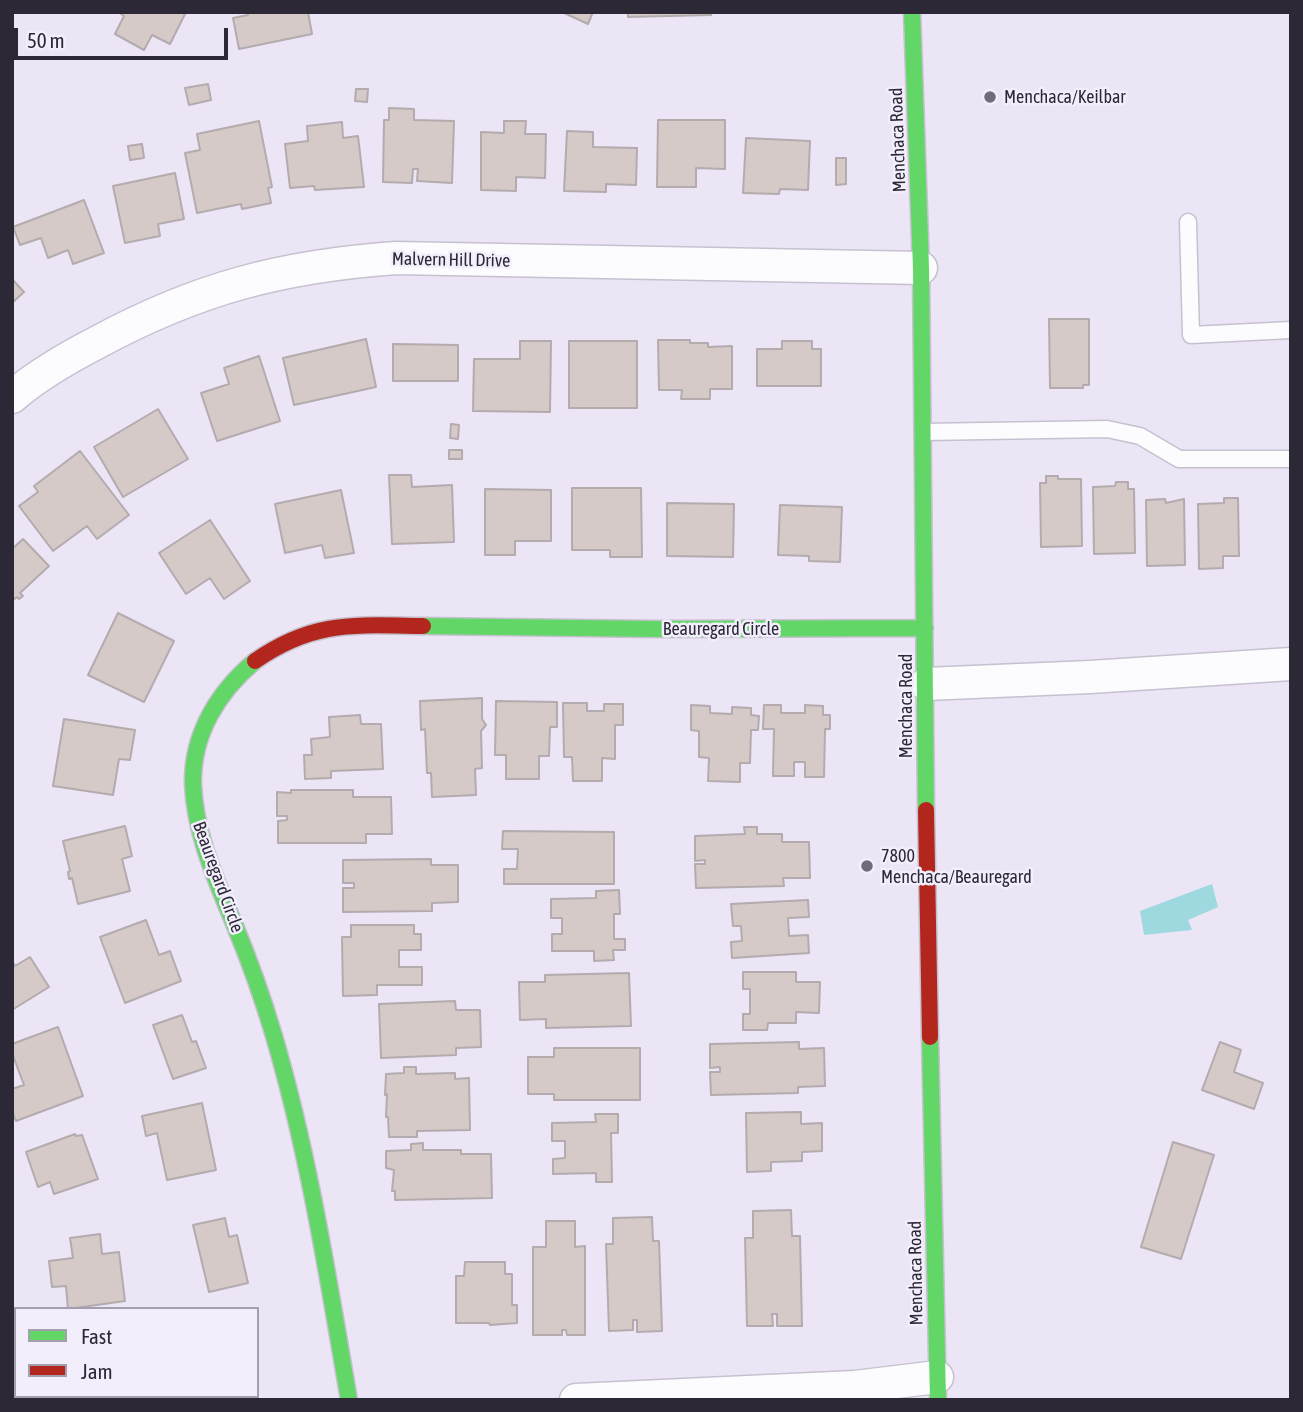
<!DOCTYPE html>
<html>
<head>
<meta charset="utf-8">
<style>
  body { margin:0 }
  #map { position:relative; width:1303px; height:1412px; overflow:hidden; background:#ebe5f6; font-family:"Asap Condensed",sans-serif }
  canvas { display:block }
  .frame { position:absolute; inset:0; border:14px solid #2d2835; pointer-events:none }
  .legend { position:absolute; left:14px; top:1307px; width:245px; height:91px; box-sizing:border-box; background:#f3eefc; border:2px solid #a49fac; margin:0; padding:9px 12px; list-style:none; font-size:21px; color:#2d2835 }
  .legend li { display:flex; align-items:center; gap:14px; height:35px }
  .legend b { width:35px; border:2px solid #a49fac }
  .scale { position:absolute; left:14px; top:28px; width:214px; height:32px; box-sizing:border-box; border:4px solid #2d2835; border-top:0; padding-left:9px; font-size:21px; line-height:24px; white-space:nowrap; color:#2d2835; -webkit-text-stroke:5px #f3eefc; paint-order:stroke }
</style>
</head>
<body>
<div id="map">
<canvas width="1303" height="1412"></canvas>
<div class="frame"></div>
<ul class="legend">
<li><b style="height:9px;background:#63d668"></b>Fast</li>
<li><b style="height:9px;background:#b3261e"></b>Jam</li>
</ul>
<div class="scale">50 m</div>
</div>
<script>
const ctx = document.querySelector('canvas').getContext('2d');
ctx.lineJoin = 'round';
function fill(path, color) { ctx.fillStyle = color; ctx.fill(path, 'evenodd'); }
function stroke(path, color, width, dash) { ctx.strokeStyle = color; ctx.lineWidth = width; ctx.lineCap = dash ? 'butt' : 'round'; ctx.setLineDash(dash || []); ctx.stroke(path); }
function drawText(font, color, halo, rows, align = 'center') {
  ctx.font = font + ' "Asap Condensed",sans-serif'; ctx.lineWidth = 5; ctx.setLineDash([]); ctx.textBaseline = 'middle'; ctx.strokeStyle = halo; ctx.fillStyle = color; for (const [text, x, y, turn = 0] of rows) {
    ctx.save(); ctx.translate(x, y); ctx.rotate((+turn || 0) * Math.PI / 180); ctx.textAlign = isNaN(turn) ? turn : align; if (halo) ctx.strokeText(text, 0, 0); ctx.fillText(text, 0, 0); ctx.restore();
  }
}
const water = new Path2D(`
  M1212,884L1218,907L1188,920L1192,930L1144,935L1140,911Z`);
const building = new Path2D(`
  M118,12H186L170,44L152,35L144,50L115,34L124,16Z
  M247,12H308L312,34L239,49L233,18L248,15Z
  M562,12H593L588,24Z
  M628,12H711V15L628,17Z
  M208,84L211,100L189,105L185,88Z
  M356,89H368L367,102L355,101Z
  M389,108L414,109V120L454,121L452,183L417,181L418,169H413L412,183L383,182L384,120H389Z
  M658,120H725V169L696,168V187H657Z
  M259,121L272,187L268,188L271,203L242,209L241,204L197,213L185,153L200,150L197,134Z
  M504,121H526L525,134H546L545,178L516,177V191L481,190V132L504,133Z
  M342,122L343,138L358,136L364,187L315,190L314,186L290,188L285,144L308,141L307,126Z
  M567,131L593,132V147L637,148L636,185L606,184V192L564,191Z
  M746,138L810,141L808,190L780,189L779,194L743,193Z
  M142,144L144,158L130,160L128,146Z
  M836,158H846V184L836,185Z
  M175,173L184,219L158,224L160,236L125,243L113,186Z
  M84,200L104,253L73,264L68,250L48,258L41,238L20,245L13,227Z
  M12,279L24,292L12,303Z
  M1049,319H1089V385H1083V388H1050Z
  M366,339L376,387L294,405L283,358Z
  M658,340H690V343H708V347L732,346V389H710V399H681L682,390H659Z
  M520,341H551L550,412L473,411L474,359H520Z
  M569,341H637V408H569Z
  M782,341H812V349H821V386H757V349H782Z
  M393,344L458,345V381H393Z
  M259,356L280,421L217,441L201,393L229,384L224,368Z
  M158,409L188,459L123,497L94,447Z
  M451,424L459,425L458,439L450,438Z
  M449,450H462V459H449Z
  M80,451L129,515L97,539L87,526L53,551L19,506L38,492L34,486Z
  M389,475H411L412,487L452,485L454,542L392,544Z
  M1046,476H1058V479H1081L1082,546L1041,547L1040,483H1046Z
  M1116,482H1128V489H1134L1135,553L1094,554L1093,487L1115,486Z
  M572,488H641L642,557H610V550H572Z
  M485,489L551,490V541H515V555H485Z
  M341,490L354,553L325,558L322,545L285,553L275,504Z
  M1224,498H1238L1239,556H1223V568L1199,569L1198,504L1224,503Z
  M1165,499L1166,503L1184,499L1185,565L1147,566L1146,500Z
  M667,503L734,504L733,557L667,556Z
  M780,505L842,507L840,562L809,561V556L778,555Z
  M210,520L250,581L224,599L210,578L186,594L159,553Z
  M23,539L49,566L20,593L23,596L19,599L17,597L12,601V549Z
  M118,613L174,641L144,702L88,675Z
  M482,698V719L486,725L481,731L482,768L475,769L476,795L432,797L431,773H427L425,729L421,730L420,701Z
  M496,701L557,702V727H550L549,756H539V779H506V755H495Z
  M563,703H587V711H604V704H623V725H615V759L602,758V781H573L572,757H564Z
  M691,705L710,706V713L732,714V707L751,708V715L759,716L758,730H751L750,763H740V782L708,781L709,758L699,757V731L691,730Z
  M764,705H781V713H805V705L823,706V715H830V729H825L824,777H805V762H794V776H773L774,729H763Z
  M360,715L361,724H381L383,769L331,771V778L305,779L304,755H312L311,739L330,737L329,717Z
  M64,719L135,730L130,760L119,759L113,795L53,786Z
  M291,790H353V797H391L392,834H366V843H278V821L287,820V816H277V792L291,793Z
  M125,826L132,856L122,859L130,891L78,904L72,878L69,879L68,872L70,871L63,841Z
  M744,827H757V834H782V842H809L810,878H783L784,886L696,888L695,864H705V860L695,861V836L745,834Z
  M503,831L614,832V884H504V869H517L518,849H502Z
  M431,859V865H458V902L432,903V911L343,912V888H354V883H343V860Z
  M619,890L620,914H614V939H625V950H613L614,960L594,961V951H552V934H562V918H551V899L596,898V891Z
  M808,900L809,917L788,918L789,936L808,935L809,953L732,958L731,942L742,941L741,926H733L731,904Z
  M146,920L159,955L170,951L181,981L125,1003L100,937Z
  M351,925H414V934H421V950H399V967H422V985H377V995L343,996L342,937H351Z
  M30,957L49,987L12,1010V961L15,966Z
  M743,972H796V982H820L819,1013L796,1012V1023H768L767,1030H743V1014H750V989H743Z
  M629,973L631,1026L546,1028V1019L520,1020L519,982H545V975Z
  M455,1001L456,1010H480L481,1047L456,1048V1055L381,1058L379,1004Z
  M182,1015L192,1042L196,1041L206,1068L173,1079L153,1025Z
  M58,1027L83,1096L16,1121L12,1111V1089L24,1085L12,1053V1044Z
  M799,1042V1049L824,1048L825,1086L798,1087V1093L711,1095L710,1072H720V1067L710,1068V1044Z
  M1220,1042L1241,1050L1234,1072L1263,1083L1254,1109L1202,1090Z
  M554,1048H640V1100H554V1094H528V1057H554Z
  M404,1067H416V1074L455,1073V1079L469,1078L470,1130L417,1131V1137H389L388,1117H386L387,1094L385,1095L386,1074L404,1073Z
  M202,1103L216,1170L167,1180L157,1133L146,1136L142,1116Z
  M801,1112V1124L822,1123V1151L802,1152V1161L771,1162V1171L747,1172L746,1113Z
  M595,1114H618V1133H611L612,1182H596V1173L553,1174V1159L565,1158V1141H552V1123L596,1122Z
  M75,1134L76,1136L82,1135L98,1179L54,1194L50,1182L38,1187L26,1152Z
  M1173,1142L1214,1155L1181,1259L1141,1247Z
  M423,1143V1150H461V1154H491L492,1198L395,1200V1191H392L394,1170L386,1168V1151L411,1150V1144Z
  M791,1210L792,1236H800L802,1326H777V1314H772L773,1326H747L745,1238H753V1211Z
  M652,1217L653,1241H659L662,1331L637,1332V1320H633V1330L609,1331L606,1244H613V1218Z
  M225,1218L229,1237L237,1235L248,1283L209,1292L193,1225Z
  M546,1221H575V1247L585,1246V1335H567L566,1330H562V1335H533V1247H546Z
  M100,1234L102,1254L119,1252L125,1301L68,1309L66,1286L52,1287L49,1261L73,1258L70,1238Z
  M465,1262H505V1274H512V1305H517V1323L490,1325L489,1323H456V1276H464Z`);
const lane = new Path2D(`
  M1188,222L1191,335L1291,330
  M924,432L1107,429L1140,436L1179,459H1291`);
const street = new Path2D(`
  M12,397C37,375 69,357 98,342C198,288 283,266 396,258L921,268
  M926,684L1090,677L1291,664
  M576,1400L855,1387L937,1377`);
const fast = new Path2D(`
  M912,12L921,268L926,810
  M423,626L658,629L925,628
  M255,661C218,692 192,734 193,784C195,834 216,880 235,926C250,962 263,999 274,1036C309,1155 328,1278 349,1400
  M930,1037L938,1400`);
const jam = new Path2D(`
  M255,661C314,620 355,625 423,626
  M926,810L930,1037`);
const markers = [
  [990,97,7,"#706a79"],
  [867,866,7,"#706a79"]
];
const poiNames = [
  ["Menchaca/Keilbar",1004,97],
  ["7800",881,856],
  ["Menchaca/Beauregard",881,877]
];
const streetNames = [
  ["Menchaca Road",898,140,-92],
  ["Malvern Hill Drive",451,260,1],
  ["Beauregard Circle",721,629],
  ["Menchaca Road",906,706,-90],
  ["Beauregard Circle",218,877,70],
  ["Menchaca Road",916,1273,-91]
];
fill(water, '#9dd9df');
fill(building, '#d5cac8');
stroke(building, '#b3abae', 2);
stroke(lane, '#c6c1cf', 19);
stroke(street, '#c6c1cf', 35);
stroke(fast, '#c6c1cf', 19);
stroke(jam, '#c6c1cf', 19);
stroke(lane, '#fcfbfe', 16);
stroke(street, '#fcfbfe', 32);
stroke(fast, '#63d668', 16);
stroke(jam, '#b3261e', 16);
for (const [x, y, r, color] of markers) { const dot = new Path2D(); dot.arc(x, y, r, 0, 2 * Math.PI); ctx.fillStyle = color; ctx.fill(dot); stroke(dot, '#f3eefc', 2.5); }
drawText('18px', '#2d2835', '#f3eefc', poiNames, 'left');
drawText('18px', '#2d2835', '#f3eefc', streetNames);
</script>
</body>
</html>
